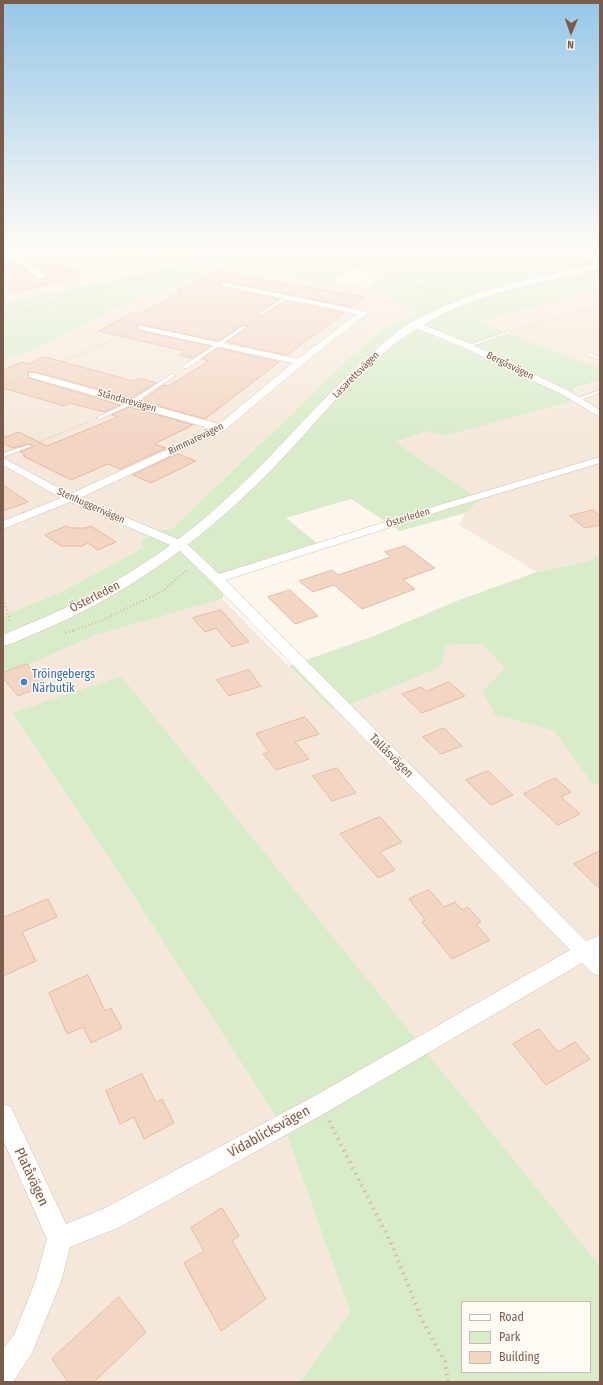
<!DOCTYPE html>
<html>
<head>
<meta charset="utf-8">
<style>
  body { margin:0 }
  #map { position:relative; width:603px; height:1385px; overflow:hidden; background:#fdf6ec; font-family:"Fira Sans Condensed",sans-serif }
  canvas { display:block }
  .frame { position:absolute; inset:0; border:4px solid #7a5c4d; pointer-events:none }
  .legend { position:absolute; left:461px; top:1301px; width:130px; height:72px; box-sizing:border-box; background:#fffaf3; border:1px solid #cabbb1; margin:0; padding:5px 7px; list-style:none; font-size:12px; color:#7a5c4d }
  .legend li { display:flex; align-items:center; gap:8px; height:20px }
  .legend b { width:20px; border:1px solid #cabbb1 }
  .north { position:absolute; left:551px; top:12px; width:40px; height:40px; -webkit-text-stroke:3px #fffaf3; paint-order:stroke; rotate:182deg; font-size:11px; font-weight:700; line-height:16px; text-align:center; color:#7a5c4d }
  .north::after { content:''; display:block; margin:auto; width:14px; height:18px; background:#7a5c4d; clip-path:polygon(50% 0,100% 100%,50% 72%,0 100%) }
</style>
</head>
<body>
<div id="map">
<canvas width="603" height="1385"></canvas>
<div class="frame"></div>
<ul class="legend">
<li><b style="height:5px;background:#fff"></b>Road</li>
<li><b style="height:11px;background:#d8ecc9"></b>Park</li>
<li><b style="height:11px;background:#f3d5c3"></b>Building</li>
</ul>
<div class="north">N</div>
</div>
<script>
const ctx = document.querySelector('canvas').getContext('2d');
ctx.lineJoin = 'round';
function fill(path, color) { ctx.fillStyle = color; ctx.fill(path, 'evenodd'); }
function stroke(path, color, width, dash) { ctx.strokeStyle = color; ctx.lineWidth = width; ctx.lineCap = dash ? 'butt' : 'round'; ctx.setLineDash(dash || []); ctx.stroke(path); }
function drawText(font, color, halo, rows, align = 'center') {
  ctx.font = font + ' "Fira Sans Condensed",sans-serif'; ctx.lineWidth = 3; ctx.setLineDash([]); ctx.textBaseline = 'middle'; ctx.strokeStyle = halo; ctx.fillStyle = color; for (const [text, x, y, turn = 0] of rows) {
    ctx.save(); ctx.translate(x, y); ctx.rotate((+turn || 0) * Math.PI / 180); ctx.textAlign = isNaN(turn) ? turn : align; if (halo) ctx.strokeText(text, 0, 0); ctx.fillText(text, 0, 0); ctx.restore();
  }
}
const residential = new Path2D(`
  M3,248H200L217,256L3,303Z
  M223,264L368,287L418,313L385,328L358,350L172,529L160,530L141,541L143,548L61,592L3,616V359L38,348L115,310Z
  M587,291L600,295V368L479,322Z
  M600,380V554L589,561L537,572L459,525L465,513L480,500L394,442L426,431L444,436Z
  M222,599L331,709L354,703L441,667L446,645L482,644L505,668L495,715L554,731L593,785L600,783V1266L120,676L12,714L115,867L286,1132L350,1312L300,1382H3V676L96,635Z`);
const green = new Path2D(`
  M198,248H505L546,253L578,263L581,261L579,258L554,248H600V295L587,291L480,322L600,368V380L574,388L568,402L444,436L426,431L395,442L480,500L465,513L400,531L351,499L286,518L317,543L231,570L222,599L96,635L3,676V616L61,592L143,548L141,541L160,530L172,529L358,350L385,328L418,313L368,287L387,274L360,266L333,282L223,264L115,310L38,348L3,359V303L211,258L215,260Z
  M600,554V783L593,785L554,731L495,715L483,691L505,668L482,644L446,645L441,667L354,703L331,709L289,666L374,636L459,600L537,572L589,561Z
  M121,676L600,1266V1382H300L350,1312L286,1132L115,867L12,713ZM462,1302H590V1372H462Z`);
const building = new Path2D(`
  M96,248H133L146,257L154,254L146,248H186V255L127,267Z
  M47,257L55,263L61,262L82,277L13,292L3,286V264L15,262L37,279L44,280L45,273L27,260Z
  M220,270L246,277L365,297L352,307L221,281L222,288L279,299L259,312L260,316L286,301L344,313L287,355L227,342L247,328V326L243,325L218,341L137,324L136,327L141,331L210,346L193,358L180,355L185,351L98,331L133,313L140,314L181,292L177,291Z
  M218,348L279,362L205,419L141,401L164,385L169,386L209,361L202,359Z
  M45,357L133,381L140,378L156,383L132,398L35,372H28L29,378L120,405L104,412L70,403L64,406L3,388V370L21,362L28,364Z
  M130,407L193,425L154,444L166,448L120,469L108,464L71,480L23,456L25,455L20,452L33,447L32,445L28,444L12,448L3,443V438L19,432L47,446L118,417L112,415Z
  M178,454L196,461L151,483L133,475Z
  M3,485L28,502L3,511Z
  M593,510L600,516V525L585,528L570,516Z
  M67,526L71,528H85L91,526L116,542L98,550L88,543L82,546H61L45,535Z
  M405,546L435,568L403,580L415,589L362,609L334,585L313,592L299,581L332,570L338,575L391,557L385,552Z
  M290,590L303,602L318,616L295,624L268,597Z
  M221,610L249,642L232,647L216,628L205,632L193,618Z
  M27,664L46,685L18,696L3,678V673Z
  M249,670L261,686L229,696L217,680Z
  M449,682L465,696L422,713L402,694L421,687L426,691Z
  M305,717L319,734L295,742L309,759L276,770L263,754L269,752L256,734Z
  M444,728L462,746L441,754L423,737Z
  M337,768L356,793L332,801L313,776Z
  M488,771L513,795L491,805L466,780Z
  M555,778L571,792L561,797L580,814L558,825L524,794Z
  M380,817L402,842L380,852L395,870L378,878L340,834Z
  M600,851V889L574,864Z
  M429,890L444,907L455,902L462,910L468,907L481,922L476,924L490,940L452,959L422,922L425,920L409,899Z
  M48,899L57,917L22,932L36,961L3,976V918Z
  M88,975L105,1011L111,1008L122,1028L91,1043L83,1027L67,1034L49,993Z
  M539,1029L558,1052L575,1042L590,1059L546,1085L513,1044Z
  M142,1074L156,1102L162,1099L174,1123L144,1139L134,1117L120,1124L106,1091Z
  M222,1208L239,1236L232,1241L266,1299L221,1331L184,1263L204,1251L191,1228Z
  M119,1297L146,1332L94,1382H68L52,1359Z`);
const pathFar3 = new Path2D(`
  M207,248L227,263
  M513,248L536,249
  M95,266L120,280
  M54,274L131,258
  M336,296L359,282L380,276
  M583,311L600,306
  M3,317L97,291L121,280L227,263L278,257L340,263L377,275L422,286L445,296
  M159,319L214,290
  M520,329L583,311L600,315
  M51,367L130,332
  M3,385L20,379
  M39,442L88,422`);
const pathFar2 = new Path2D(`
  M3,596L10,623
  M72,631L105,619L161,592L187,570`);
const pathFar1 = new Path2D(`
  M65,633L75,630`);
const path = new Path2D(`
  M329,1121L392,1245L422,1320L445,1362L448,1382`);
const service = new Path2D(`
  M286,296L289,297L262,315H260V313Z
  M243,326L246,327L187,368H183V366Z
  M509,331L512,332L469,347L466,346Z
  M587,353H589L600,357V360L587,355Z
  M172,374L176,375L133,404L100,419L96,418L129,402Z
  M600,390V393L579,400L575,399Z
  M28,445L32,446L3,457V453Z`);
const minor = new Path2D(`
  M3,248H8L44,274V278H38L3,251Z
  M134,248H143L153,254L146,256Z
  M222,282L364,311L368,313L303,364L225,430L80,498L185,542L219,574L439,505L600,457V463L447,509L226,580L586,941L600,935V953L599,954L600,976L593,974L582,963L327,1112L120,1227L70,1247L61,1282L32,1353L13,1382H3V1349L14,1335L35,1282L47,1239L3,1140V1104L11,1107L66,1224L103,1209L311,1098L570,950L212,582L177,548L70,502L3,529V521L61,498L3,465V458L70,494L212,429L29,377V373H35L219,424L293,363L141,330L137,327L138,325L298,359L357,314L225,286H222Z
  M416,322L471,344L569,391L600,410V417L563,395L465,348L413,327L412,325Z`);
const tertiary = new Path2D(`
  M544,248H558L595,257L596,259L592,262L545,250Z
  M596,264L600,266L599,269C537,284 473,293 418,328C364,361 321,418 278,463C212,532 137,589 50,627C35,633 19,642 3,646V635C27,624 52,615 75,603C136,573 193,532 241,485C281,447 316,405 357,367C374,351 392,334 412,322C468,290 533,278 596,264Z`);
const secondary = new Path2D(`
  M557,248H578L600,252V258L562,251Z`);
const markers = [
  [24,682,4,"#3f7fe0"]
];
const farStreetnames = [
  ["Bergåsvägen",510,366,26],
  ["Lasarettsvägen",356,375,-45],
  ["Ståndarevägen",127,401,16],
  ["Rimmarevägen",196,439,-26],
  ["Stenhuggerivägen",91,506,24],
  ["Österleden",408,518,-17]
];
const streetNames = [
  ["Österleden",95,597,-27],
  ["Tallåsvägen",391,756,45]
];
const shopNames = [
  ["Tröingebergs",32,675],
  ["Närbutik",32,689]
];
const nearStreetnames = [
  ["Vidablicksvägen",269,1132,-29],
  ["Platåvägen",31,1177,65]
];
fill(residential, '#f5e8da');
fill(green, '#d8ecc9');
fill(building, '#f3d5c3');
stroke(building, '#e6bba3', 1);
stroke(service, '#d1beb0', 1);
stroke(minor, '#d1beb0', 1);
stroke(tertiary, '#d1beb0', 1);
stroke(secondary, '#d6c0b0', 1);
stroke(pathFar3, '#d9b8a5', 1.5, [0.5, 1.5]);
stroke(pathFar2, '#d9b8a5', 2, [1, 2.5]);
stroke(pathFar1, '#d9b8a5', 2.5, [1, 3]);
stroke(path, '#d9b8a5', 4, [1.5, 5]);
fill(service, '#fff');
fill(minor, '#fff');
fill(tertiary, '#fff');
fill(secondary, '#fff');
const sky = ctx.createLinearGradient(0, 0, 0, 442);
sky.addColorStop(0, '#97c7e8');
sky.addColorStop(0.56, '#fefbf6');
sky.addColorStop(1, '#fefbf600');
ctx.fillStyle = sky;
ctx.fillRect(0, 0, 603, 442);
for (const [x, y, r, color] of markers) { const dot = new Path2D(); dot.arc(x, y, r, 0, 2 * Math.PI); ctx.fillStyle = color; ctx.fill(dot); stroke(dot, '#fffaf3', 1.5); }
drawText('10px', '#7a5c4d', '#fffaf3', farStreetnames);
drawText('12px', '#7a5c4d', '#fffaf3', streetNames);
drawText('12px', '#366cbe', '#fffaf3', shopNames, 'left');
drawText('14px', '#7a5c4d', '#fffaf3', nearStreetnames);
</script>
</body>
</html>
